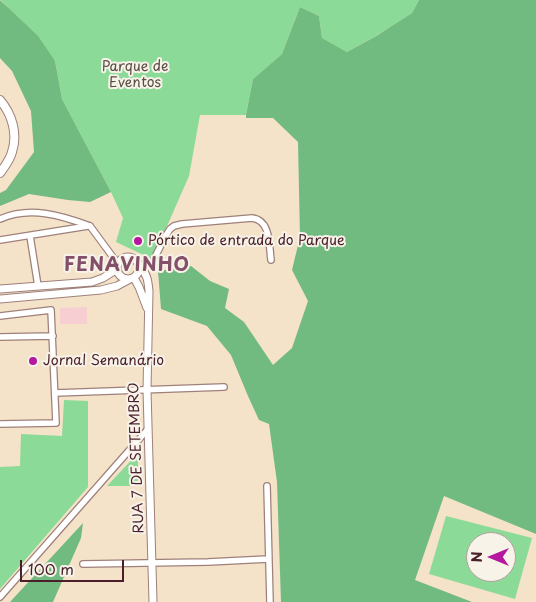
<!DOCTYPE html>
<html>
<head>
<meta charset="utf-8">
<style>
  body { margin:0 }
  #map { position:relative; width:536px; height:602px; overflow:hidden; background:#f4e2c9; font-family:"Playpen Sans",sans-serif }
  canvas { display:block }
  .north { position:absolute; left:466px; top:532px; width:50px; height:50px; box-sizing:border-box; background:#f7f3e8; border:1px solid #b29e9c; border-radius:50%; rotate:270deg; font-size:14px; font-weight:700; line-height:20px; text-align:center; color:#4a1f2b }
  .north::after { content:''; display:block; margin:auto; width:18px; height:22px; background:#b5179e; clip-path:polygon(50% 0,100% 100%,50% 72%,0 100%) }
  .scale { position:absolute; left:20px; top:560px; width:104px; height:22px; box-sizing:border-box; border:2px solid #4a1f2b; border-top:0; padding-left:6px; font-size:15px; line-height:18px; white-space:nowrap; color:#4a1f2b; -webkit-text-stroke:4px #f7f3e8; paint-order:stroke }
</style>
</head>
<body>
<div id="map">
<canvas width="536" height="602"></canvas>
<div class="north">N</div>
<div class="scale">100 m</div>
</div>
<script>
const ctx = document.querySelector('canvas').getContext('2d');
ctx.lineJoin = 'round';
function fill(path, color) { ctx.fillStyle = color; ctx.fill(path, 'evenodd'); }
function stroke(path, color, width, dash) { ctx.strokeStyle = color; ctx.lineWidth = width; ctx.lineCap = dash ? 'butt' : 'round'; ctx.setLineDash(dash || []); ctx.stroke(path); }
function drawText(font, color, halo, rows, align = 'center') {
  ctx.font = font + ' "Playpen Sans",sans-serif'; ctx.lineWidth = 4; ctx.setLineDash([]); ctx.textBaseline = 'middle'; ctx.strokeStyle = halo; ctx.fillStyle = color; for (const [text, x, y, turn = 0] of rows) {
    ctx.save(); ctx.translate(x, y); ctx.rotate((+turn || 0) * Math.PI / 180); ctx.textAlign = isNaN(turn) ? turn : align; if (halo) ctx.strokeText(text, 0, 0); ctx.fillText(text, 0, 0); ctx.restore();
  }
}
const built = new Path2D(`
  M87,307V324H60V308Z`);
const green = new Path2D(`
  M1,0H419L412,13L383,32L347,52L322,38L319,16L300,7L282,54L253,79L246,115H200L189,176L164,233L152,259L116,242L123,218L111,192L62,99L55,61Z
  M64,400L88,401V487L0,589V467L20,466L21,434L62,436Z
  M138,453V486H107Z
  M446,516L532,538L515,599L429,574ZM476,542H506V572H476Z`);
const forest = new Path2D(`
  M0,0L38,36L55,61L62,99L111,192L90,202L68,200L29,194L0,206V193L6,190L34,152L31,111L12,71L0,58Z
  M419,0H536V534L444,496L415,580L472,602H281L277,482L269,424L259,420L248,396L231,355L207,326L161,309L158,271L191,266L210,281L229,289L225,308L244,322L273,365L292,348L308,301L292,270L300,237L298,142L273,118H246V115L253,79L282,54L300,7L319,16L322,38L347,52L378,35L412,13Z
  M83,523L81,538L53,602H10Z`);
const minor = new Path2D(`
  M0,219C30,206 60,215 90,226
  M90,226L118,264
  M30,236L38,286
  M0,240L88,226
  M139,265H148L152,263L165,237L170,229L174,226L182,224L252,218C271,220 269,246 271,260
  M0,316L51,310L56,423L0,424
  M0,337L53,336
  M55,393L224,387
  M267,486L270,602
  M83,564L208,562L268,559
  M0,597L148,429`);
const tertiary = new Path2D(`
  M117 268a11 11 0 1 1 22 0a11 11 0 1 1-22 0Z
  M140,267C147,274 148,280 149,291L147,390L153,602
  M134,278L139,287L147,308
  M0,289L92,282L103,278L117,269
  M0,299L101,290L117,286L130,279`);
const secondary = new Path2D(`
  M0,100C12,114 18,134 12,152C10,160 5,166 0,173`);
const markers = [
  [138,241,5,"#b5179e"],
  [33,361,5,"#b5179e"]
];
const parkNames = [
  ["Parque de",135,67],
  ["Eventos",135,83]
];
const poiNames = [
  ["Pórtico de entrada do Parque",148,241],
  ["Jornal Semanário",43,361]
];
const streetNames = [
  ["RUA 7 DE SETEMBRO",137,458,-92]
];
const districtNames = [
  ["FENAVINHO",127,266]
];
fill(built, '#f7cfd3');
fill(green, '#8cda98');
fill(forest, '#71ba80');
stroke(minor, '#9f807a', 8);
stroke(tertiary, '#9f807a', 9);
stroke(secondary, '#9f807a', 10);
stroke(minor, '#fff', 5.5);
stroke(tertiary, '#fff', 7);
stroke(secondary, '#fff', 8);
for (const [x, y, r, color] of markers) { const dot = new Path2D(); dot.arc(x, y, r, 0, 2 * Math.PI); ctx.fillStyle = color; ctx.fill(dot); stroke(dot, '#f7f3e8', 2); }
drawText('14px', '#5a4e46', '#f7f3e8', parkNames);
drawText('14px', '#4a1f2b', '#f7f3e8', poiNames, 'left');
drawText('14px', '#4a1f2b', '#f7f3e8', streetNames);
ctx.letterSpacing = '1px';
drawText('bold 19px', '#844f69', '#f7f3e8', districtNames);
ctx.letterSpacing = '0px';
</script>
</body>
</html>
